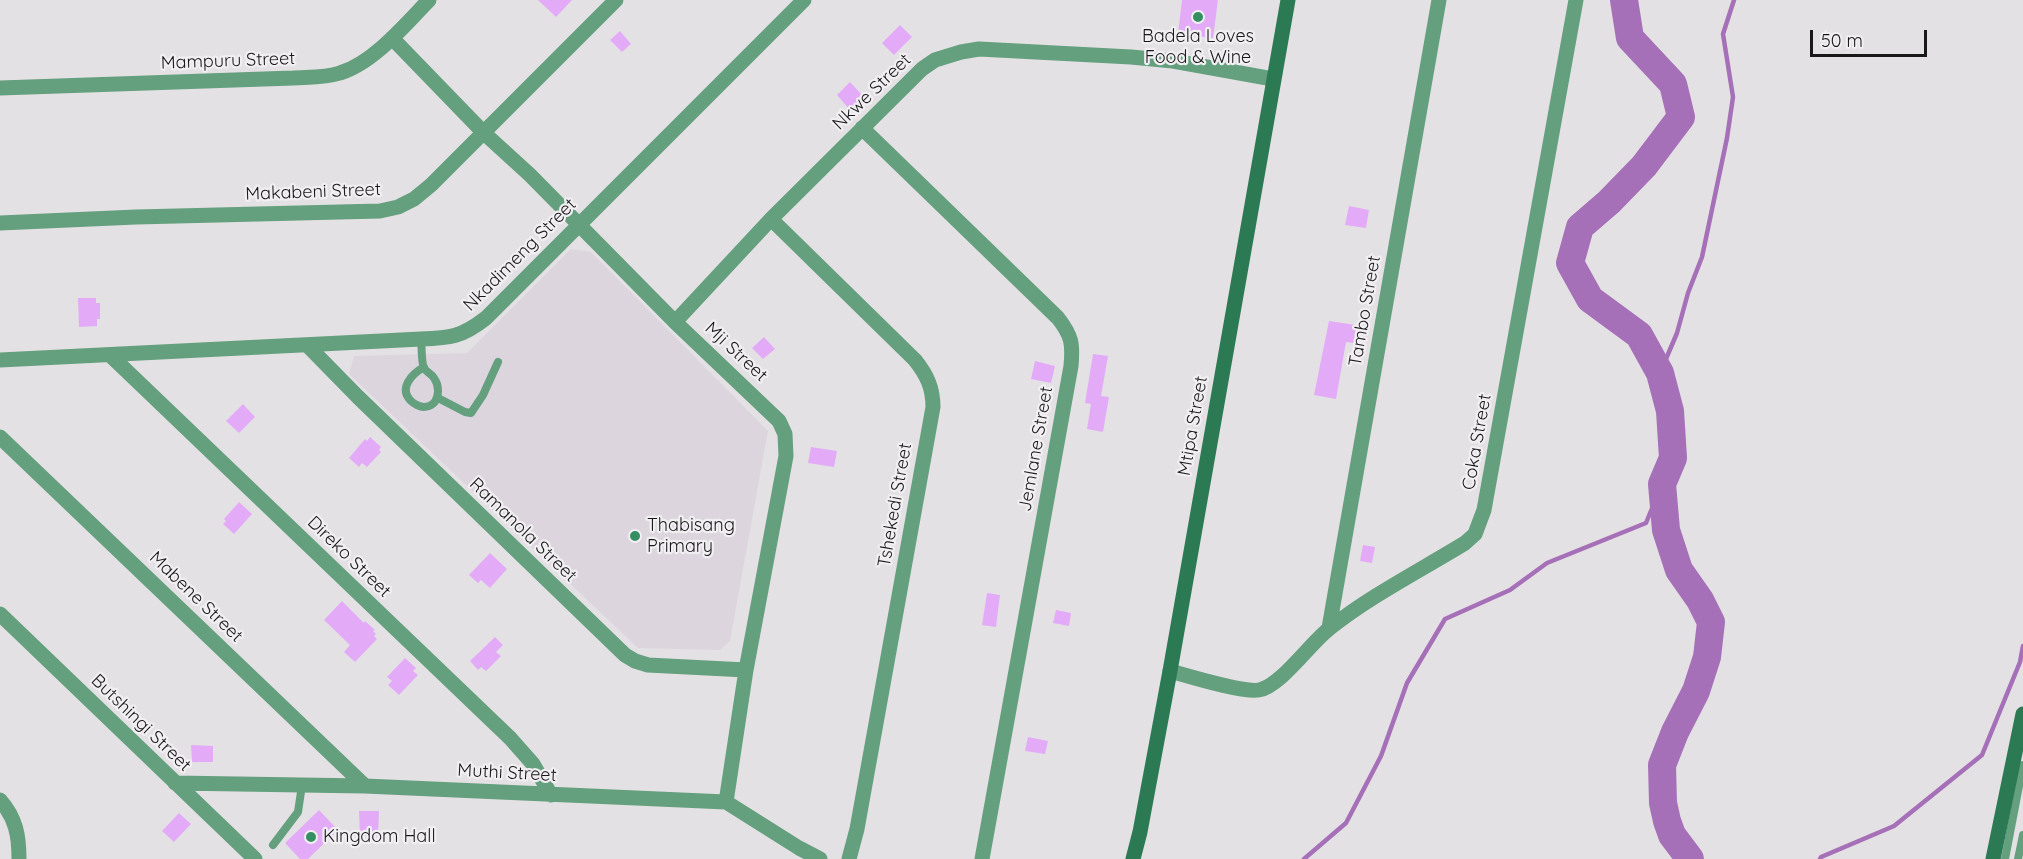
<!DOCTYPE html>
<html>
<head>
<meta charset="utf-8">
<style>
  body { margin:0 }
  #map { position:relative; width:2023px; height:859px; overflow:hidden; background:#e4e1e4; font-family:Quicksand,sans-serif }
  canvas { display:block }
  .scale { position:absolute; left:1810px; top:30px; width:117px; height:27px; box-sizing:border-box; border:3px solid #1a191a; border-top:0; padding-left:8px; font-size:18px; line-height:21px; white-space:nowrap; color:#1a191a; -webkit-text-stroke:4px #f1eff2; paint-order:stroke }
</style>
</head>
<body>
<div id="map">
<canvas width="2023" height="859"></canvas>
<div class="scale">50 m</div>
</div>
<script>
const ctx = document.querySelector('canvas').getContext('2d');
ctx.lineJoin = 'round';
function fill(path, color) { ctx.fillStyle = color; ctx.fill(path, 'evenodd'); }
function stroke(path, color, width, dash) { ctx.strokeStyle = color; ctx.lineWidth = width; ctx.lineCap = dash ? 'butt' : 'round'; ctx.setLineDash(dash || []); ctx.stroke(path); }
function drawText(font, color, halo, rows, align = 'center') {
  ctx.font = font + ' Quicksand,sans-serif'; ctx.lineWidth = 4.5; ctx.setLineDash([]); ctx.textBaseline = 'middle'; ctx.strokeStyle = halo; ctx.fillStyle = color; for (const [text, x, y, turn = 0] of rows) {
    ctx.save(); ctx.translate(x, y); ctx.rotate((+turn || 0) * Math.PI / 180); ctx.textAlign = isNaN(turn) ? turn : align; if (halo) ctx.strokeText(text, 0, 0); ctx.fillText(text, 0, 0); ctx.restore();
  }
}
const built = new Path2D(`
  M571,249L591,252L768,431L730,641L720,650L638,648L349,374L354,356L467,353Z`);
const stream = new Path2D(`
  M1660,373L1677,333L1688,293L1702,257L1727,138L1733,97L1723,34L1734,0
  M1304,859L1346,823L1381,756L1407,683L1445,619L1510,590L1547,563L1646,523L1662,484
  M1820,859L1821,857L1894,826L1982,755L2020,662L2023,646`);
const river = new Path2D(`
  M1624,0L1630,38L1673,84L1681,117L1644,166L1609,202L1580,227L1570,263L1590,299L1639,335L1660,373L1670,411L1673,458L1662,484L1666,530L1679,570L1700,600L1711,622L1707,657L1696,691L1675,732L1662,765L1663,803L1667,821L1672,835L1690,859`);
const building = new Path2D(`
  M538,0H572L556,17Z
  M1182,0H1218L1213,38L1178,34Z
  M900,25L912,37L894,55L882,43Z
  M620,31L631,44L622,52L610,40Z
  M850,82L864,97L850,110L837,95Z
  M1349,206L1369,210L1366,228L1345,225Z
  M78,298H96V303H100V319H97V326L79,327Z
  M1329,321L1356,325L1354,343L1346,342L1336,399L1314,395Z
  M764,337L775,349L763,359L752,348Z
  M1093,354L1108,356L1101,396L1109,397L1103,432L1087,429L1091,404L1085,403Z
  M1035,361L1055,366L1051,383L1031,379Z
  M243,404L255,417L239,433L226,421Z
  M370,437L381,447L379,450L381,452L367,467L362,463L359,467L349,458L365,439L367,441Z
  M811,447L837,451L834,467L808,463Z
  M239,502L252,514L234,534L223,524L226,521L224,519Z
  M1363,545L1375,547L1372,563L1360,561Z
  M490,553L507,569L490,588L481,580L478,583L469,575Z
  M987,593L1000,595L996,627L982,625Z
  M342,601L364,623L365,621L375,630L373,631L376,634L374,636L377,639L355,662L344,652L350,645L324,620Z
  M1056,610L1071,613L1069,626L1053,623Z
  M495,637L503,645L496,652L501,656L486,671L481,667L478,670L470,661Z
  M405,658L416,668L413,671L418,675L399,695L388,685L392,681L387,677Z
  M1028,737L1048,741L1045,754L1025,751Z
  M191,745L213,746V762H192Z
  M319,810L338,830L308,859H300L285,843Z
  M359,811H379L378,836H360Z
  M179,813L191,824L174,842L162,831Z`);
const lane = new Path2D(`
  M421,339C422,347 421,362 424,368C426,372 432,374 434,378C441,388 439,407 424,407C420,407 414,404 411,401C398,388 412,374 424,367
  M438,398L465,412L471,413L483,395L498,362
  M273,845L298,812L302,785
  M2005,859L2023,765
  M2018,859L2023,835`);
const street = new Path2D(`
  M392,38L484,133L530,175L675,322L779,421L785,434L786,456L746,670L726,802
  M0,88L293,78C308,77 325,78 340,73C373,63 405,25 429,0
  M862,128L1058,318C1072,336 1073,344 1071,366L982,859
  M771,219L915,360C927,375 933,388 933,407L857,829L849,859
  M0,223L136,217L380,211L398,207L414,199L431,185L616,0
  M675,322L771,219L922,69L935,60L961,52L979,49L1131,57L1173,61L1273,79
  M307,345L358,397L625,655L635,661L648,665L746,670
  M110,355L510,738L533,764L551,795
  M0,360L421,339C450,338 462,337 486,318L804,0
  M0,437L365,786
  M0,614L255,859
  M1329,628L1439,0
  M1170,671C1188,676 1243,693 1259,690C1281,686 1311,642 1330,628C1370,596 1421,570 1465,543L1475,534L1484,510L1576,0
  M175,783L365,786L726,802L799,848L820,859
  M0,800C16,818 19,836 19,859`);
const secondary = new Path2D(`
  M1133,859L1140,832L1170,671L1288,0
  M1993,859L2023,714`);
const markers = [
  [1198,17,6,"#368e63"],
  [635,536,6,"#368e63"],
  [311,837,6,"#368e63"]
];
const poiNames = [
  ["Badela Loves",1198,37,"center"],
  ["Food & Wine",1198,58,"center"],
  ["Thabisang",647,526],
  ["Primary",647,547],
  ["Kingdom Hall",323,837]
];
const streetNames = [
  ["Mampuru Street",228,61,-2],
  ["Nkwe Street",872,92,-44],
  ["Makabeni Street",313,192,-2],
  ["Nkadimeng Street",520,255,-45],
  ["Tambo Street",1365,311,-80],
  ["Mji Street",736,352,43],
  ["Mtipa Street",1193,426,-80],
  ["Coka Street",1477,442,-80],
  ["Jemlane Street",1036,449,-80],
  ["Tshekedi Street",895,505,-80],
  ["Ramanola Street",523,530,44],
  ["Direko Street",349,557,44],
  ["Mabene Street",196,597,44],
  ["Butshingi Street",141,723,44],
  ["Muthi Street",507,773,3]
];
fill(built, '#dcd5de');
stroke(stream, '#a570b7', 4.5);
stroke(river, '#a570b7', 28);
fill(building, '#e3abf7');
stroke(lane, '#649f7e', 8);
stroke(street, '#649f7e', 15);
stroke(secondary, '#2c7a54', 15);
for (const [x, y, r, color] of markers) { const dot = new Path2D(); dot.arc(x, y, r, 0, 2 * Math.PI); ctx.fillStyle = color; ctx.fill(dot); stroke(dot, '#f1eff2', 2); }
drawText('18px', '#1a191a', '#f1eff2', poiNames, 'left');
drawText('18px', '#1a191a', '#f1eff2', streetNames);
</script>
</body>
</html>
